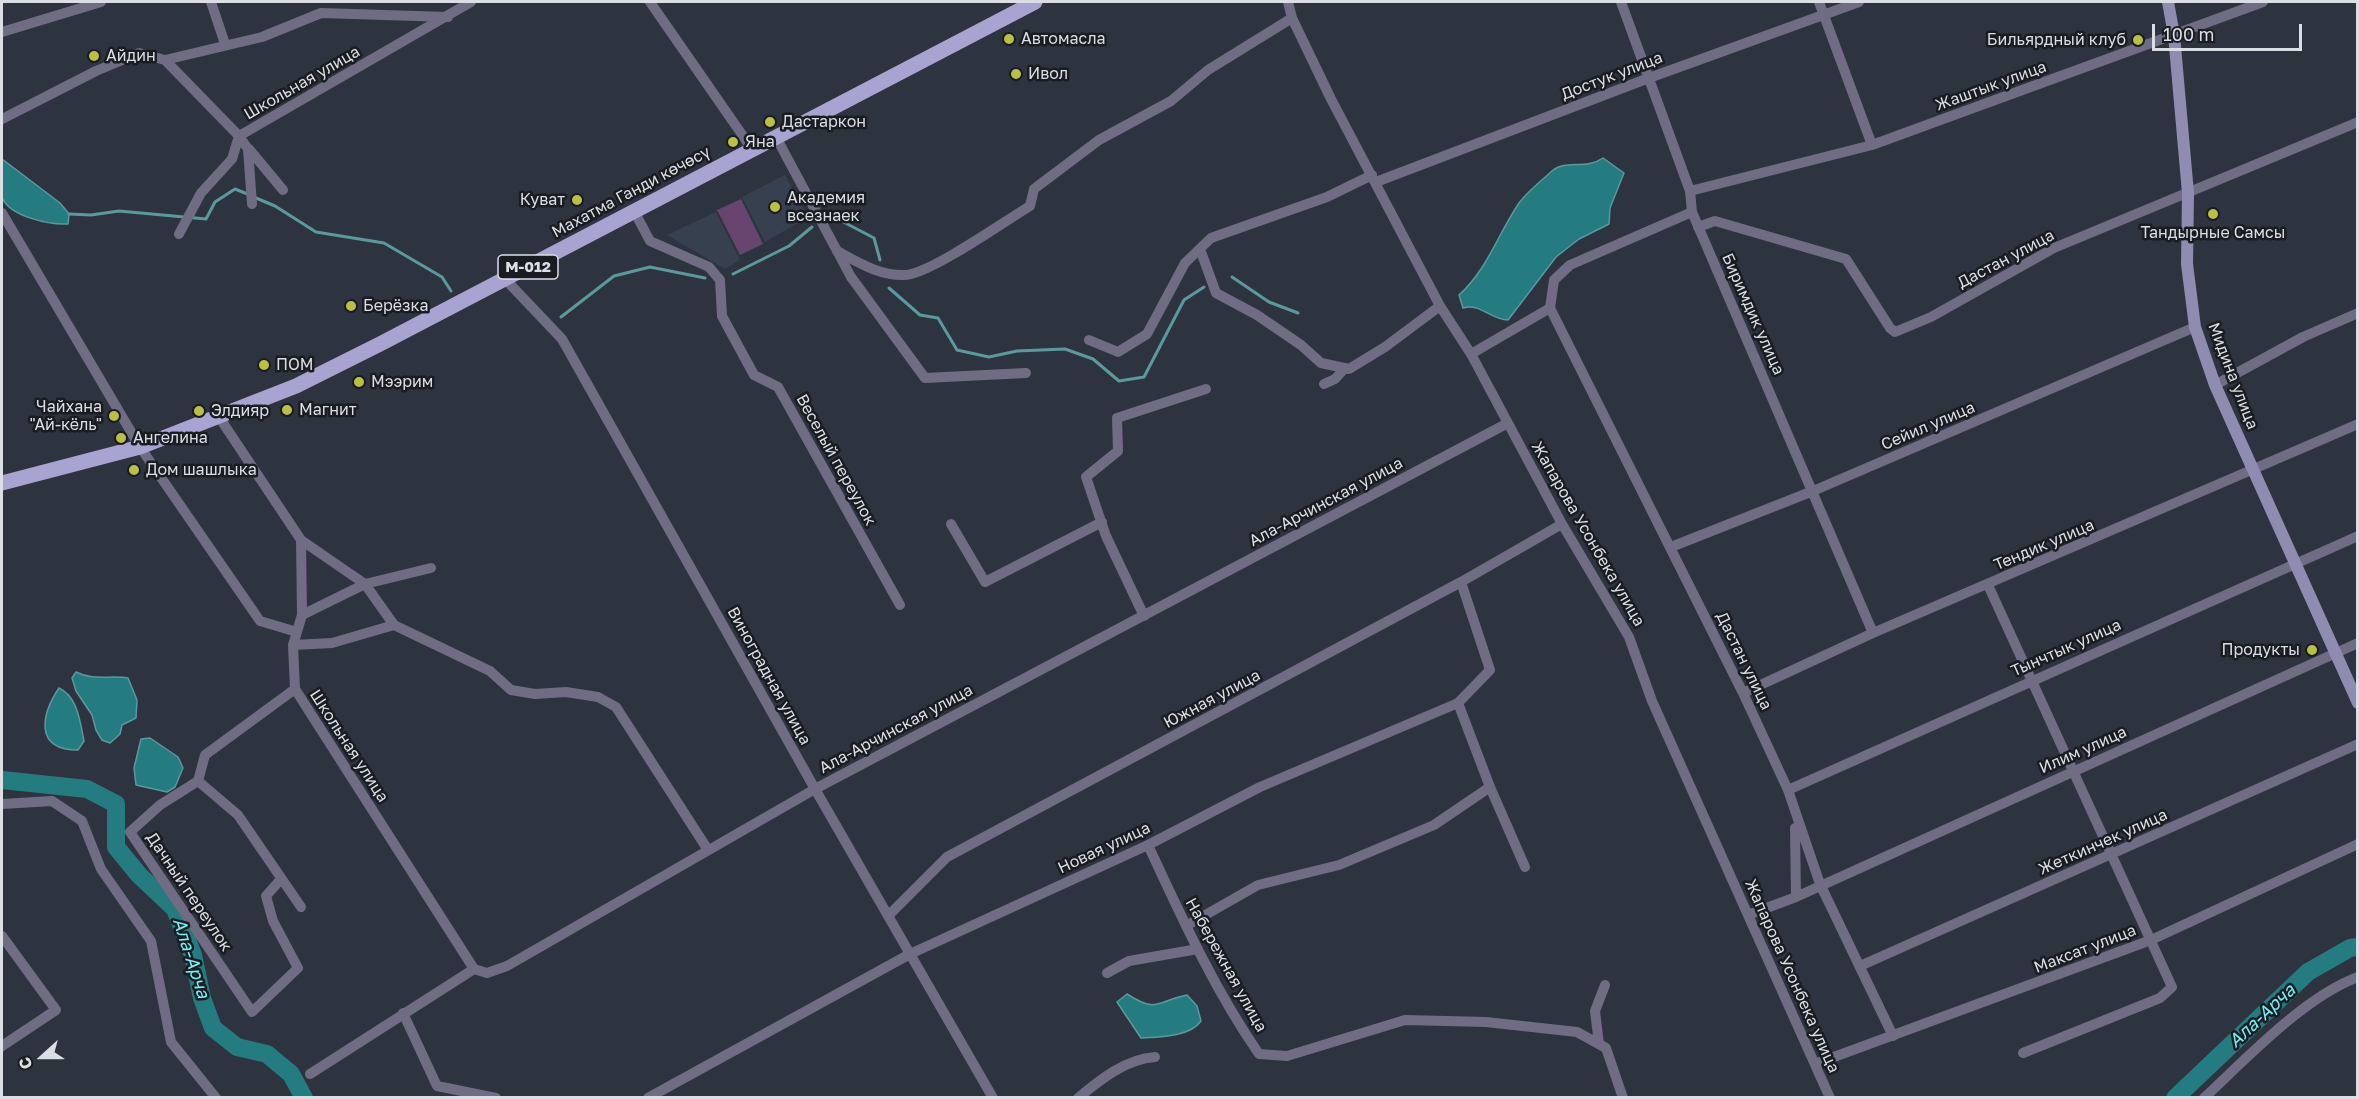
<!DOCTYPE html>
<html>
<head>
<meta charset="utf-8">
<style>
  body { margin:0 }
  #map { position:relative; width:2359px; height:1099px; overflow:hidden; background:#2e343f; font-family:"Golos Text",sans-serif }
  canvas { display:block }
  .frame { position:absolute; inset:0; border:3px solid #dbdfe5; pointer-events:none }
  .north { position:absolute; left:12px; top:1027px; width:60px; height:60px; -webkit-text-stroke:4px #191c20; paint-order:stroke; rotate:249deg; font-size:16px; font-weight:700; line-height:24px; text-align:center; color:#dbdfe5 }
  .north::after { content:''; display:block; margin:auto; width:21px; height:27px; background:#dbdfe5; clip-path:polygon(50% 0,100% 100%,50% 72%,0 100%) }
  .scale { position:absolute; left:2152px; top:24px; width:150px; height:27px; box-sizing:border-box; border:3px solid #dbdfe5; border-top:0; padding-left:8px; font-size:18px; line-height:21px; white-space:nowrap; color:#dbdfe5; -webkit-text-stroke:4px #191c20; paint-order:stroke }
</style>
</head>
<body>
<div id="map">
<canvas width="2359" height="1099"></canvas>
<div class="frame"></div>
<div class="north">С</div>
<div class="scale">100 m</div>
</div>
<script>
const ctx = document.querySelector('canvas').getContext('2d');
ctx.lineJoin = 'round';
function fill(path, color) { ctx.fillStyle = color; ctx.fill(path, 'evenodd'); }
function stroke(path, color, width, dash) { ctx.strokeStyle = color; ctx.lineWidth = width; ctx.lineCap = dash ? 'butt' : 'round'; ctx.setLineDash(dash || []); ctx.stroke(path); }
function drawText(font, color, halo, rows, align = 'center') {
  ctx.font = font + ' "Golos Text",sans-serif'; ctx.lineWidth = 5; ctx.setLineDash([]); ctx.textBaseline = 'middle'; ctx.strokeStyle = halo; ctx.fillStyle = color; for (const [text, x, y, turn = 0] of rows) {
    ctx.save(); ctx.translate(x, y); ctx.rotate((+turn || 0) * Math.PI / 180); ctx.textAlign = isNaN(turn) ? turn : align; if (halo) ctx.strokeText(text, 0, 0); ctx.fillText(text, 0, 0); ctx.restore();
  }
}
const built = new Path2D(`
  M785,175L808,217L765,242L742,197Z
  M716,212L740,260L725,269L667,235Z`);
const green = new Path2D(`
  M741,199L763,244L740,255L717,210Z`);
const water = new Path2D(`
  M1603,158L1624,173L1610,208L1609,224L1579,239L1556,257L1508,320C1491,320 1481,303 1463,308L1459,295C1487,270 1498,234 1519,203C1527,192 1541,181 1552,171C1566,159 1586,170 1603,158Z
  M2,159L60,203L69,214L68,224C51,225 9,217 2,197C0,187 1,169 2,159Z
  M76,672C93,681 110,675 128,678L137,700L136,718L122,725L120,734L110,743L102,740L96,730L92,715L76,691L72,678Z
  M59,688C78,697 80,722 84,741L78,750C34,750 41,715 59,688Z
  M150,738L178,757L183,768L175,787L167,792L136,785L134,768L141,739Z
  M1127,994C1158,1014 1156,1001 1187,995L1197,1006L1201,1021C1190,1037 1159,1037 1141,1038L1117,1002Z`);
const stream = new Path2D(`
  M256,198L275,206L316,232L384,243L442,277L451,291
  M69,214L91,215L119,211L206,219L215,202L235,189L250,195
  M830,215L874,238L880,260
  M733,274L789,246L812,227
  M1232,277L1269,302L1298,313
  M889,288L920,315L938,318L957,350L989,357L1017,351L1065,349L1093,359L1119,381L1144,377L1184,300L1204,287
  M561,317L614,276L650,267L705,278`);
const river = new Path2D(`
  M2,780L87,789L116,804V847L139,875L175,909L193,955L202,998L213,1028L237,1047L267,1054L291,1074L304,1098
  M2175,1098L2308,972L2350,948L2358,947`);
const street = new Path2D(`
  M211,2L225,44
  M650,2L752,149
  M1288,2L1292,18L1331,99L1440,306L1471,354L1562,524L1629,637L1652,701L1830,1098
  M1621,2L1690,191L1692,212L1873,633
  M1819,2L1872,145
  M2,32L101,2
  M165,60L239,136L471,2
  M2,119L96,71L139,53L165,60L262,37L321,13L448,17
  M239,136L248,149L252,204
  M776,137L851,277L925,378L1026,373
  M249,149L283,190
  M1376,182L1649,78L1859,2
  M1690,191L1872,145L2263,2
  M634,211L650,241L709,267L720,280L722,316L754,375L778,387L900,605
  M2,213L140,447L260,621L297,632
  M1698,227L1715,221L1846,259L1890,328L1895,332L1931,317L2054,248L2358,122
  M179,234L201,193L232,159L239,136
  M1200,249L1216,293L1257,315L1301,345L1321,363L1349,369L1385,347L1440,306
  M837,251C859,263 880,276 905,275C930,274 1005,221 1030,206L1034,189L1099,140L1171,101L1208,70L1292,18
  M505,279L562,339L815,789L993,1098
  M1550,308L1743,693L1788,790L1820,884L1893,1036
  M1089,340L1118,352L1147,334L1185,263L1211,238L1327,197L1372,175
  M1471,354L1550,308L1554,280L1570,265L1692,212
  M1324,384L1335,379L1345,368
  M2215,385L2303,337L2358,313
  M219,417L301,540L365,584L431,568
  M951,524L985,582L1102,522
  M301,540L302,615
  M1671,547L1813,491L2195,327
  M1988,585L2172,987L2160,998L2023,1053
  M1144,616L1106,536L1086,477L1118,451L1117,418L1206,389
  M293,645L332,643L394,625
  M1743,693L1873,633L2358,424
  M198,781L238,815L301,907
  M1490,787L1525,867
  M1788,790L2358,536
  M2,804L52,801L82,821L101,869L151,941L171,1042L216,1098
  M1795,828L1796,897
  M1148,845C1181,916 1214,989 1259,1054L1287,1056L1405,1020L1486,1022L1577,1032L1606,1048L1623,1098
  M281,879L266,896L273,921L298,968L252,1012L130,832L160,805L198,781L205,755L295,689
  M1748,915L1796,897L2358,643
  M888,916L947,857L1461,582L1562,524
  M1186,926L1258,885L1339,865L1434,825L1490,787L1458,703
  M2,936L56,1010L2,1046
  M1860,966L2358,744
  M474,969L295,689L293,645L302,615L365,584L394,625L490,671L511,690L535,694L566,692L598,697L616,707L708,850
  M1107,973L1129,961L1198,949
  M403,1013L437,1086L496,1098
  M1599,1044L1595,1011L1605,985
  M1815,1064L2151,940L2358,844
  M310,1074L474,969L487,973L507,966L815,789L1508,423
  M648,1098L910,954L1148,845L1260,787L1458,703L1490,670L1461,582
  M1078,1098C1101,1079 1126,1059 1155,1057
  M2204,1098C2246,1059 2304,997 2358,977`);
const secondary = new Path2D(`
  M2168,2L2174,35L2188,193L2187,264L2195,327L2215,385L2358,703`);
const primary = new Path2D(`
  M2,483L140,447L296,386L380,344L1035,2`);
const markers = [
  [1009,39,6,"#bbc045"],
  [2138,40,6,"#bbc045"],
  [94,56,6,"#bbc045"],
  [1016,74,6,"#bbc045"],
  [770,122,6,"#bbc045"],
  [733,142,6,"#bbc045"],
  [577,200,6,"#bbc045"],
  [775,207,6,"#bbc045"],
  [2213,214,6,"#bbc045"],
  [351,306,6,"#bbc045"],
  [264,365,6,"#bbc045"],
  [359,382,6,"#bbc045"],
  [287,410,6,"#bbc045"],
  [199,411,6,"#bbc045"],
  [114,416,6,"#bbc045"],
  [121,438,6,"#bbc045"],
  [134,470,6,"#bbc045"],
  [2312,650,6,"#bbc045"]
];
const shields = [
  [528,267,60]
];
const shieldNames = [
  ["М-012",528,267]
];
const poiNames = [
  ["Автомасла",1021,39],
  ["Бильярдный клуб",2126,40,"right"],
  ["Айдин",106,56],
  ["Ивол",1028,74],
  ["Дастаркон",782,122],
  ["Яна",745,142],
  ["Академия",787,198],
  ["всезнаек",787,216],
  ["Куват",565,200,"right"],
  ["Тандырные Самсы",2213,233,"center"],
  ["Берёзка",363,306],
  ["ПОМ",276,365],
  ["Мээрим",371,382],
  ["Чайхана",102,407,"right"],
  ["\"Ай-кёль\"",102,425,"right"],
  ["Магнит",299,410],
  ["Элдияр",211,411],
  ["Ангелина",133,438],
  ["Дом шашлыка",146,470],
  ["Продукты",2300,650,"right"]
];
const streetNames = [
  ["Достук улица",1612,76,-21],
  ["Школьная улица",302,83,-30],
  ["Жаштык улица",1991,86,-20],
  ["Махатма Ганди көчөсү",631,192,-28],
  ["Дастан улица",2006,259,-28],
  ["Биримдик улица",1753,314,66],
  ["Мидина улица",2233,376,69],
  ["Сейил улица",1928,426,-23],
  ["Веселый переулок",836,460,61],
  ["Ала-Арчинская улица",1326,502,-28],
  ["Жапарова Усонбека улица",1588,534,60],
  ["Тендик улица",2044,545,-23],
  ["Тынчтык улица",2066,648,-24],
  ["Дастан улица",1744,661,64],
  ["Виноградная улица",769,676,61],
  ["Южная улица",1212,699,-28],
  ["Ала-Арчинская улица",896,729,-28],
  ["Школьная улица",349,746,57],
  ["Илим улица",2083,750,-24],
  ["Жеткинчек улица",2103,842,-24],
  ["Новая улица",1104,848,-25],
  ["Дачный переулок",189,892,56],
  ["Максат улица",2085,949,-21],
  ["Набережная улица",1226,965,61],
  ["Жапарова Усонбека улица",1792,976,66]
];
const waterNames = [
  ["Ала-Арча",191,958,72],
  ["Ала-Арча",2262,1016,-43]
];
fill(built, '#37404f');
fill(green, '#67456e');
fill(water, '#247b80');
stroke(water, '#5b999e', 1.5);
stroke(stream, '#5b999e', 3);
stroke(river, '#247b80', 18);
stroke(street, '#6f6c83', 10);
stroke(secondary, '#908bb0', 12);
stroke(primary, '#a9a3d2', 15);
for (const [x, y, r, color] of markers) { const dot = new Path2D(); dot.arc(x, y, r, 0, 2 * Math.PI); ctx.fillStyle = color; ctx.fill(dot); stroke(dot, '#191c20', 2); }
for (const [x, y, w] of shields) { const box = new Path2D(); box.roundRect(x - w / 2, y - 12, w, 24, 4.5); ctx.fillStyle = '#191c20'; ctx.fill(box); stroke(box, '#dbdfe5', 1.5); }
drawText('bold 15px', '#dbdfe5', null, shieldNames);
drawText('16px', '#dbdfe5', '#191c20', poiNames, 'left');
drawText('16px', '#dbdfe5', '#191c20', streetNames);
drawText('italic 18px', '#75eff7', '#191c20', waterNames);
</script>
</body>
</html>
